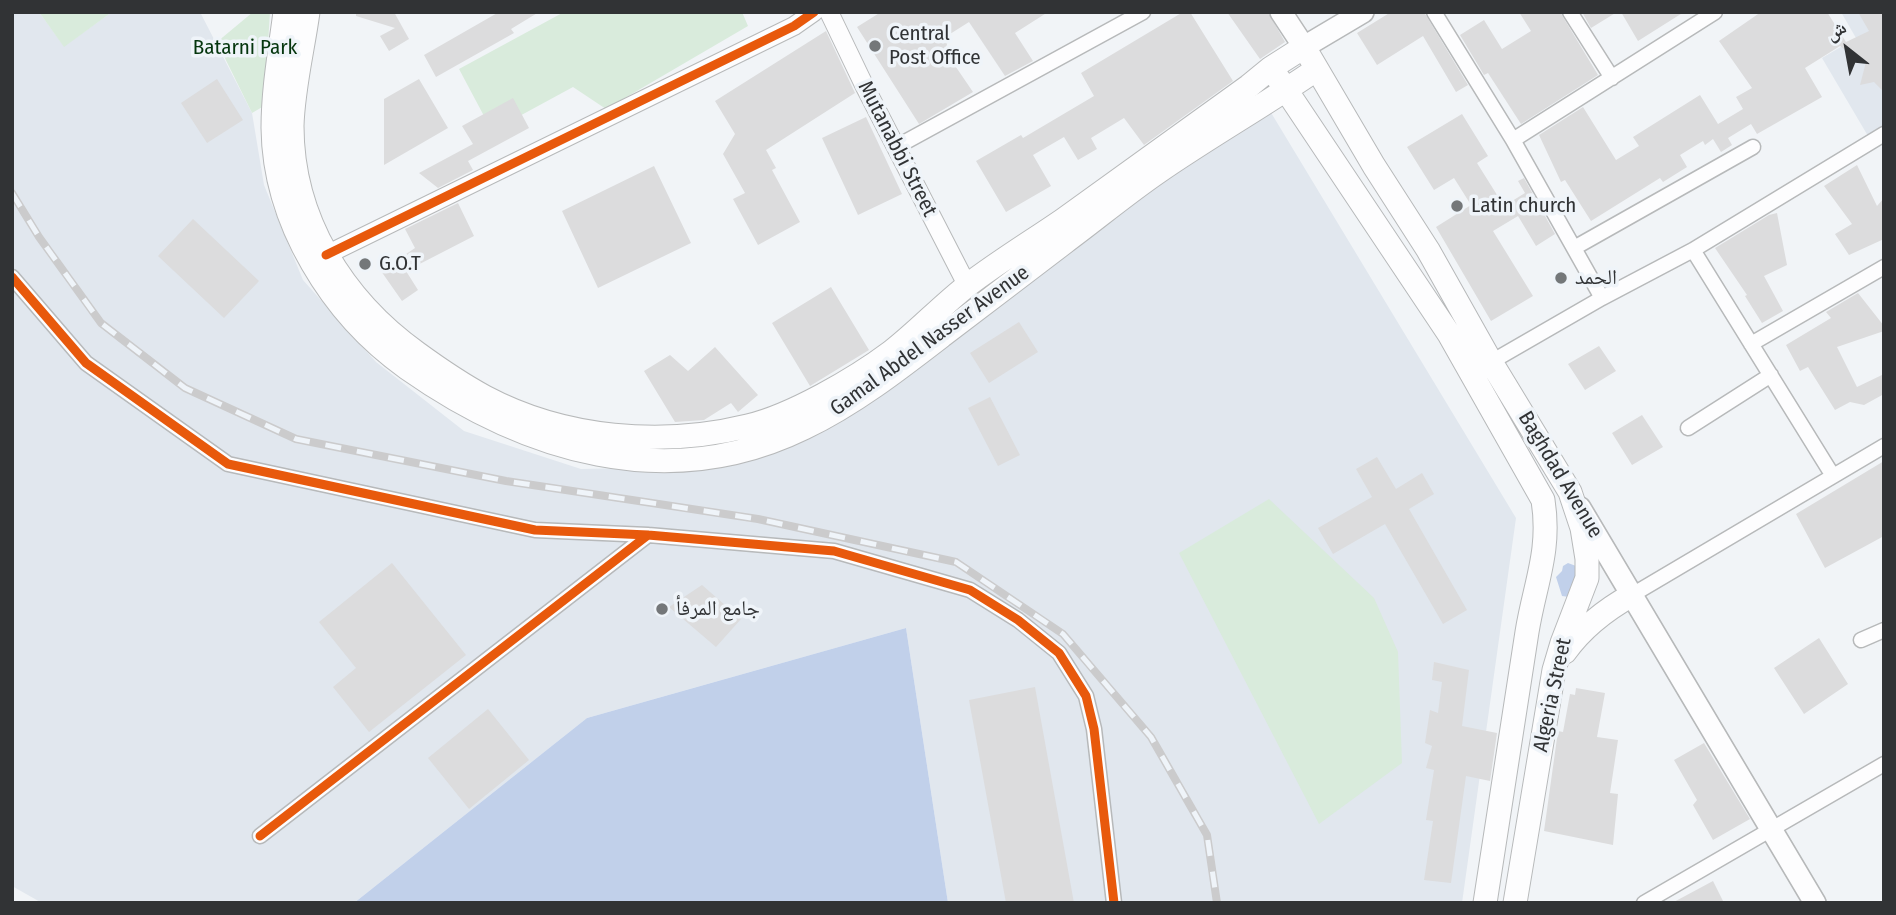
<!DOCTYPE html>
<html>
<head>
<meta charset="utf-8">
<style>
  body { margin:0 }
  #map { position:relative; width:1896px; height:915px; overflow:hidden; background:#f1f4f7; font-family:"Fira Sans Condensed","Noto Naskh Arabic",sans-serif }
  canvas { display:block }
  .frame { position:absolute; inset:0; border:14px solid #313335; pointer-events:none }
  .north { position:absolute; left:1812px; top:14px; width:70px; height:70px; -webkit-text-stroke:5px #eff4f9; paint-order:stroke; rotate:329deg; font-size:19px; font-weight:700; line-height:28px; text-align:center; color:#313335 }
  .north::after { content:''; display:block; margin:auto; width:24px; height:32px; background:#313335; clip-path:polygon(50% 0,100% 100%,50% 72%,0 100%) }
</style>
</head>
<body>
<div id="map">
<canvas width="1896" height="915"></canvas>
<div class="frame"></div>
<div class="north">ش</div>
</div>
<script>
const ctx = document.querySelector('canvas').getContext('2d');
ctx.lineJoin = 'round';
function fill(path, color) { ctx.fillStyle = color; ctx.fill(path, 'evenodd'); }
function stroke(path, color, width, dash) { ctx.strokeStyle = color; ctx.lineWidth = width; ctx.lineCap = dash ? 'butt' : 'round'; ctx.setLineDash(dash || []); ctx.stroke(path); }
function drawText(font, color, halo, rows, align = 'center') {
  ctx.font = font + ' "Fira Sans Condensed","Noto Naskh Arabic",sans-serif'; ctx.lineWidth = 7; ctx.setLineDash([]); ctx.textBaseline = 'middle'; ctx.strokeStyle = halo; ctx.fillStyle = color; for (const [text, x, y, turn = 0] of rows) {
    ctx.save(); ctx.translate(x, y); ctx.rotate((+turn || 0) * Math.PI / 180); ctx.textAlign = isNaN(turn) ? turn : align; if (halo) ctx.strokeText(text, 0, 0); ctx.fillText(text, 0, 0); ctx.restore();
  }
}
const built = new Path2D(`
  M12,12H39L64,46L112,12H200L252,113L264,185L303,280L376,362L464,431L581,469L674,467L989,313L1022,256L1267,106L1516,518L1462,903H948L906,628L587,718L354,903H42L12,886Z
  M1841,12H1884V126L1868,136L1822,58L1856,38Z`);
const green = new Path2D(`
  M39,12H112L64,47Z
  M253,12H270L264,106L252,113L217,42Z
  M564,12H742L748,26L606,109L573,87L492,131L459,69Z
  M1269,499L1374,598L1398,652L1402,763L1319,824L1179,553Z`);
const water = new Path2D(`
  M1568,563L1576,566L1578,573L1569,597L1562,596L1556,577L1562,571L1563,566Z
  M906,628L948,903H354L587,718Z`);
const building = new Path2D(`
  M356,12H394L409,39L389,51L380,36L395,28L356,16Z
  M499,12H539L511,29L514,33L436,77L424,55Z
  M881,12H1048L1015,33L1033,61L1005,76L969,22L950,34L945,51L973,92L919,124L857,27Z
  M1183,12H1190L1233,81L1144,145L1124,118L1091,138L1097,149L1078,160L1064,137L1033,155L1051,186L1006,212L976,161L1021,135L1023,138L1094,96L1081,73Z
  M1227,12H1268L1285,42L1260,59Z
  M1391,12H1424L1468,85L1456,92L1423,36L1377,65L1357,33Z
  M1519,12H1560L1598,75L1521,124L1488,73L1484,75L1460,35L1484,20L1502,49L1531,31Z
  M1582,12H1617L1591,28Z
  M1621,12H1684L1638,41Z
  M1761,12H1827L1846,42L1869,31L1858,12H1884V92L1874,82L1860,85L1866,62L1853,56L1840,46L1805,68L1822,97L1757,134L1751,124L1728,138L1732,145L1721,152L1713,139L1705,145L1703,141L1680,155L1687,167L1663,182L1660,178L1591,221L1565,180L1561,182L1539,135L1583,107L1616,160L1639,146L1633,137L1700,95L1718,124L1743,109L1736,97L1752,88L1719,41Z
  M826,31L855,93L766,150L776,168L772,170L800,222L758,245L733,199L745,193L723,154L735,134L715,101Z
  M217,79L243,120L207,143L181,103Z
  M419,79L448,128L384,165V99Z
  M513,98L529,128L468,161L473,170L438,188L419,173L473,144L462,126Z
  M1462,114L1488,156L1477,163L1504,206L1525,193L1518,181L1524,178L1555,234L1536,246L1518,216L1493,231L1533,296L1491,321L1436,227L1471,205L1454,178L1434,190L1407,147Z
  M866,117L902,194L858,215L822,138Z
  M1857,165L1877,206L1884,198V239L1849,255L1835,234L1852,224L1824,186Z
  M654,166L691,243L598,288L562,211Z
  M458,203L474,236L406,271L418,290L402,301L381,271L415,248L405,229Z
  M1777,213L1787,265L1764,276L1783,311L1762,323L1745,296L1747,295L1715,248L1769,215Z
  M193,219L259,281L224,318L158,256Z
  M831,287L869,350L810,386L772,323Z
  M1858,293L1884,326V331L1837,347L1857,387L1884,374V394L1864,405L1850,402L1835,410L1808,367L1800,371L1786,345L1831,318L1826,312Z
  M1019,322L1038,352L989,383L970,353Z
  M1599,346L1616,371L1585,390L1568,364Z
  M715,347L758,395L738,412L731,403L704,420L675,422L644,371L670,355L688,371Z
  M990,397L1020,455L998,466L968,408Z
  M1642,415L1663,447L1632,465L1612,433Z
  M1377,457L1396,489L1422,473L1434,494L1409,509L1467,610L1443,624L1385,524L1333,554L1318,528L1372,497L1356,469Z
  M1884,461V536L1825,568L1796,514Z
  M392,563L466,655L369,732L333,687L356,668L319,622Z
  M702,585L741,619L716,647L669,607Z
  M1819,638L1848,684L1804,714L1774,668Z
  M1434,662L1469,670L1462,726L1497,733L1490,781L1466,776L1451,883L1424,880L1433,821L1426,820L1434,770L1426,768L1432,746L1425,743L1430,710L1438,713L1442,682L1432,680Z
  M1035,687L1074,903H1006L969,700Z
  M1576,688L1605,693L1597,737L1618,740L1610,793L1618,794L1613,845L1544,831L1558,731L1563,732L1570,694L1575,695Z
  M488,709L529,760L469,809L428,758Z
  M1704,743L1750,819L1713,840L1693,805L1697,800L1674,760Z
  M1713,881L1724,903H1672Z`);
const minor = new Path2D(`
  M1434,12L1513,140L1602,298
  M1570,12L1612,78
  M1513,140L1715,12
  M896,147L1143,12
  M1574,248L1753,147
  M1693,250L1833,476
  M12,277L86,363L228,464L535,530L648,535L834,551L970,590L1018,620L1059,653L1086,696L1094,729L1114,903
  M1751,344L1884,267
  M1491,362L1602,298L1693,250L1884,134
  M1688,428L1771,375
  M1632,595L1884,446
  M1861,640L1884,630
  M260,836L648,535
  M1644,903L1884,764`);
const tertiary = new Path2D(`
  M829,12L865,87L967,285
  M326,255L794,26L814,12`);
const secondary = new Path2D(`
  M1281,12L1304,47L1363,12
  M1580,508L1815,903`);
const primary = new Path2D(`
  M285,12C280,51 273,89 273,128C274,222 332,315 407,368C525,451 667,495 804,428C854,404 899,369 943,335C984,304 1024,273 1065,242C1096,219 1126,194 1158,172C1210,136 1265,105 1317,69
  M308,12C303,49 293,88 292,126C292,219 343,300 417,353C439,369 461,384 485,397C564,439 662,447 748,426C791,416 855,379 891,352C918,331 941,306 968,285C998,262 1031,242 1063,220C1125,176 1187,131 1249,86L1271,68L1304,47L1374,166L1428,250L1491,362L1570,492L1582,528L1587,559V578L1562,643L1554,670L1515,903
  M1278,78L1449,334L1543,500C1551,551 1535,583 1527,632C1513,722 1499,812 1485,903
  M1565,652C1583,627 1605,610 1632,595`);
const rail = new Path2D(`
  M12,193L39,237L101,323L185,388L296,439L506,481L758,519L956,562L1063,634L1151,737L1207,835L1217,903`);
const cycleway = new Path2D(`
  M326,255L794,26L814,12
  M12,277L86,363L228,464L535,530L648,535L834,551L970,590L1018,620L1059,653L1086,696L1094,729L1114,903
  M260,836L648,535`);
const markers = [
  [875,46,7,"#747779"],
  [1457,206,7,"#747779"],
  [365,264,7,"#747779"],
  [1561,278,7,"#747779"],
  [662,609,7,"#747779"]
];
const poiNames = [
  ["Central",889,34],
  ["Post Office",889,58],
  ["Latin church",1471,206],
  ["G.O.T",379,264],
  ["الحمد",1575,278],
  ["جامع المرفأ",676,609]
];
const parkNames = [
  ["Batarni Park",245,48]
];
const streetNames = [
  ["Mutanabbi Street",897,149,63],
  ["Gamal Abdel Nasser Avenue",930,341,-36],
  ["Baghdad Avenue",1560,475,59],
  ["Algeria Street",1553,695,-78]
];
fill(built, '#e1e7ee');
fill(green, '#d9ebdc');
fill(water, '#c1d0ea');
fill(building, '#dcdcdd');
stroke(minor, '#b7b9ba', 17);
stroke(tertiary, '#b7b9ba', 20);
stroke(secondary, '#b7b9ba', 24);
stroke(primary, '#b7b9ba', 25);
stroke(minor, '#fdfdfe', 14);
stroke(tertiary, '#fdfdfe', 18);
stroke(secondary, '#fdfdfe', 21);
stroke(primary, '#fdfdfe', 23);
stroke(rail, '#cbcbcc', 8);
stroke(rail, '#eff4f9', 5, [16]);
stroke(cycleway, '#e8590c', 9);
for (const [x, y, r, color] of markers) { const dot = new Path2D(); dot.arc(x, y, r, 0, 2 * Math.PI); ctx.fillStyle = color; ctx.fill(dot); stroke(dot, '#eff4f9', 2.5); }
drawText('21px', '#313335', '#eff4f9', poiNames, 'left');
drawText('21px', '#05360e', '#eff4f9', parkNames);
drawText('21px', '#313335', '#eff4f9', streetNames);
</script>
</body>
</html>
